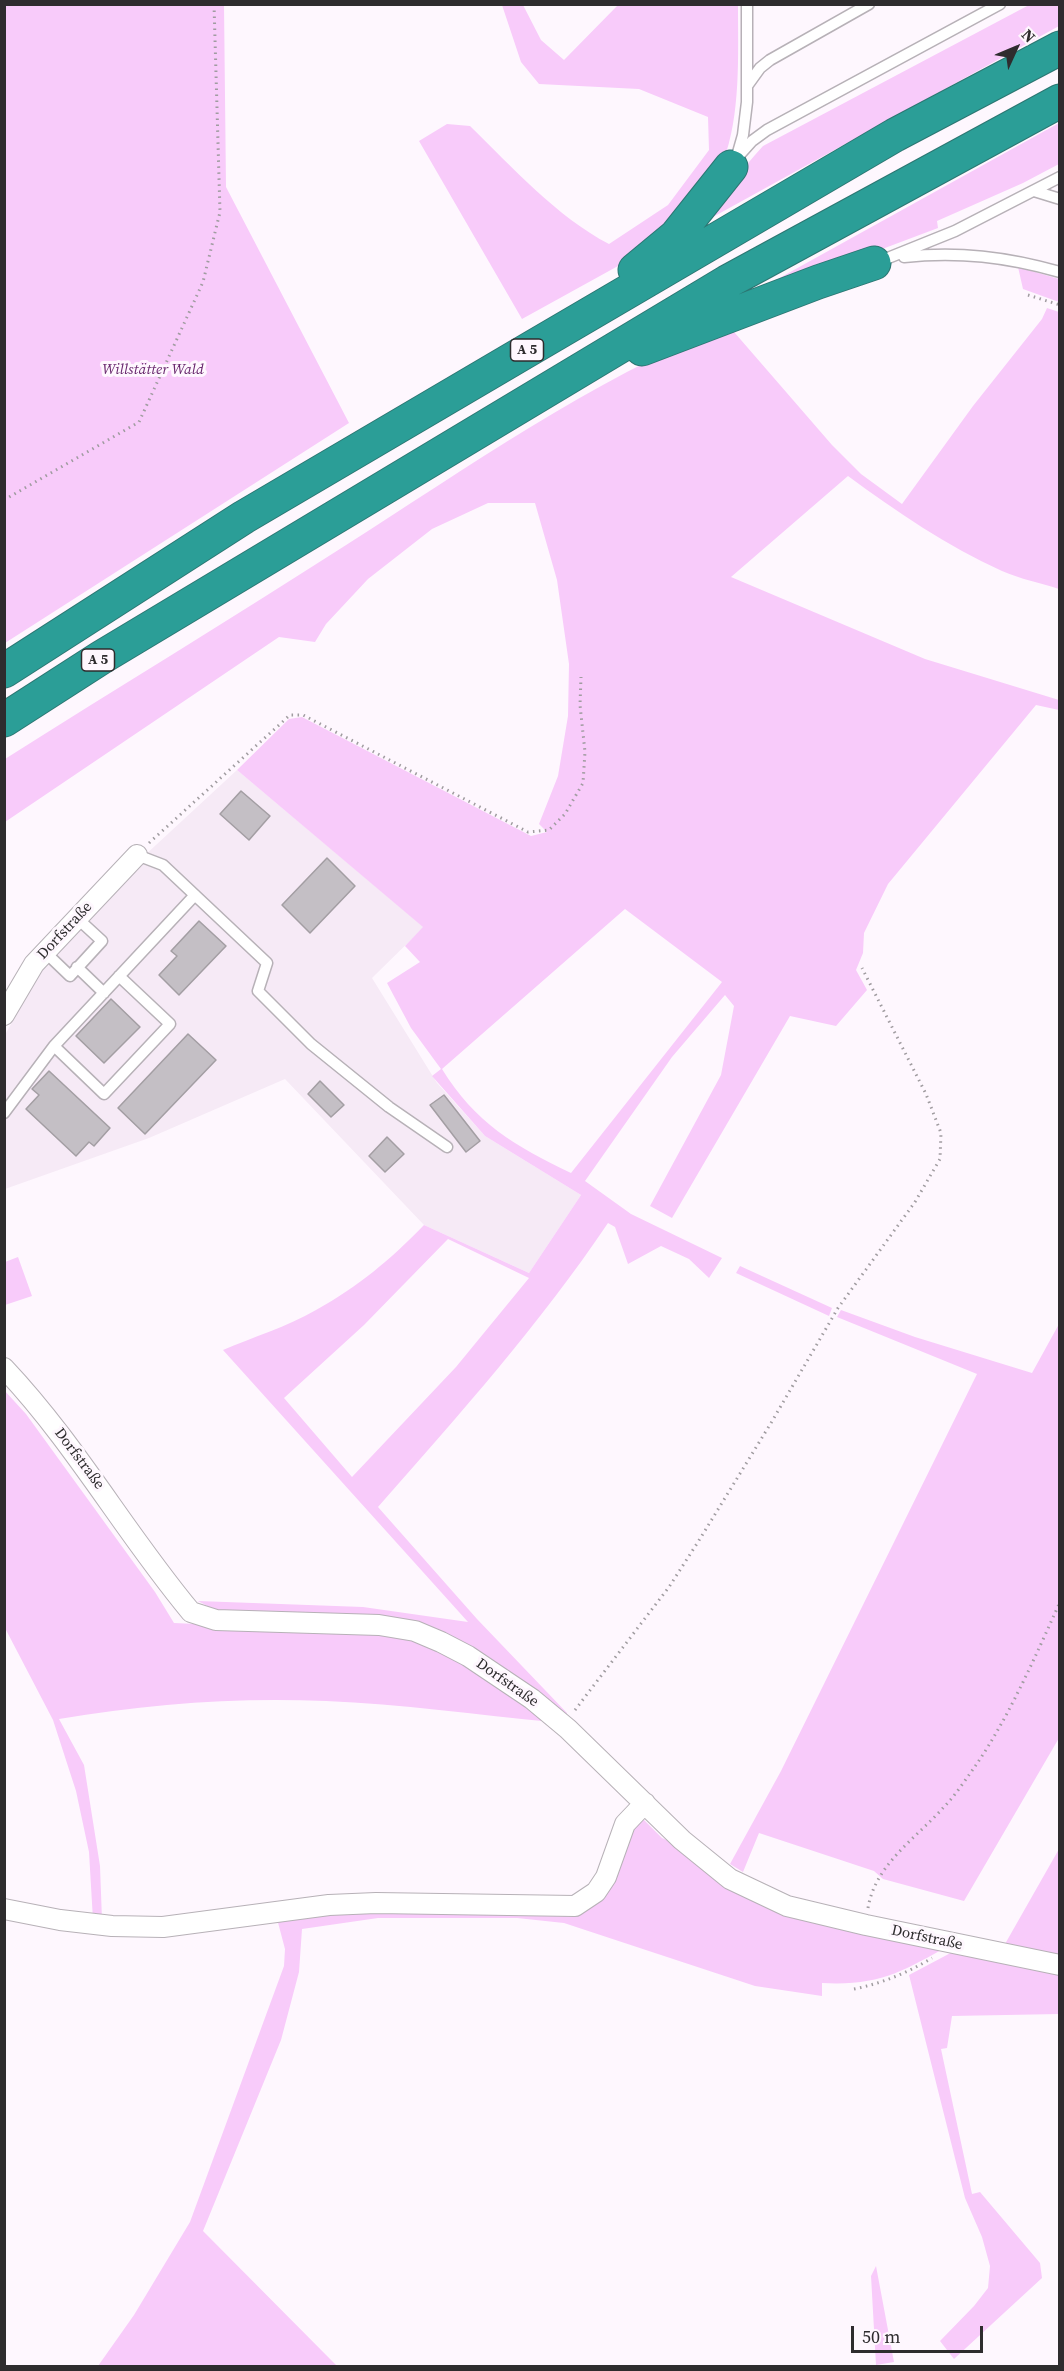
<!DOCTYPE html>
<html>
<head>
<meta charset="utf-8">
<style>
  body { margin:0 }
  #map { position:relative; width:1064px; height:2371px; overflow:hidden; background:#fef7fe; font-family:"Source Serif 4",serif }
  canvas { display:block }
  .frame { position:absolute; inset:0; border:6px solid #2e2c2e; pointer-events:none }
  .north { position:absolute; left:986px; top:18px; width:60px; height:60px; -webkit-text-stroke:4px #fef7fe; paint-order:stroke; rotate:46deg; font-size:16px; font-weight:700; line-height:24px; text-align:center; color:#2e2c2e }
  .north::after { content:''; display:block; margin:auto; width:21px; height:27px; background:#2e2c2e; clip-path:polygon(50% 0,100% 100%,50% 72%,0 100%) }
  .scale { position:absolute; left:851px; top:2326px; width:132px; height:27px; box-sizing:border-box; border:3px solid #2e2c2e; border-top:0; padding-left:8px; font-size:18px; line-height:21px; white-space:nowrap; color:#2e2c2e; -webkit-text-stroke:4px #fef7fe; paint-order:stroke }
</style>
</head>
<body>
<div id="map">
<canvas width="1064" height="2371"></canvas>
<div class="frame"></div>
<div class="north">N</div>
<div class="scale">50 m</div>
</div>
<script>
const ctx = document.querySelector('canvas').getContext('2d');
ctx.lineJoin = 'round';
function fill(path, color) { ctx.fillStyle = color; ctx.fill(path, 'evenodd'); }
function stroke(path, color, width, dash) { ctx.strokeStyle = color; ctx.lineWidth = width; ctx.lineCap = dash ? 'butt' : 'round'; ctx.setLineDash(dash || []); ctx.stroke(path); }
function drawText(font, color, halo, rows, align = 'center') {
  ctx.font = font + ' "Source Serif 4",serif'; ctx.lineWidth = 6; ctx.setLineDash([]); ctx.textBaseline = 'middle'; ctx.strokeStyle = halo; ctx.fillStyle = color; for (const [text, x, y, turn = 0] of rows) {
    ctx.save(); ctx.translate(x, y); ctx.rotate((+turn || 0) * Math.PI / 180); ctx.textAlign = isNaN(turn) ? turn : align; if (halo) ctx.strokeText(text, 0, 0); ctx.fillText(text, 0, 0); ctx.restore();
  }
}
const built = new Path2D(`
  M237,770L424,927L372,978L437,1083L485,1136L581,1195L529,1273L424,1225L285,1079L149,1138L5,1189V1035L40,971L143,857Z`);
const green = new Path2D(`
  M5,4L224,5L226,187L349,423L5,643Z
  M502,5H523L541,40L564,60L618,5H738C738,55 741,115 723,162L650,245L618,266L522,319L419,141L447,124L470,126C512,167 557,217 609,244L668,205L709,150L708,117L639,89L539,84L521,62Z
  M1029,5H1059V26L713,217C726,190 743,168 763,146Z
  M1059,123V164L1023,183L937,221L938,228L869,254L756,291Z
  M1018,267L1059,279V302L1023,289Z
  M1047,308L1059,312V589C1041,583 1020,579 1002,571C947,546 897,512 848,476L731,577L925,659L1059,700V710L1036,705L888,884L864,933L863,953L856,970L867,990L836,1026L790,1016L672,1218L650,1206L721,1075L734,1006L725,995L672,1057L585,1181L631,1214L722,1258L709,1278L689,1259L661,1246L628,1264L615,1227L608,1223C540,1324 459,1415 378,1507L477,1619L567,1713L564,1719L443,1636L235,1614L213,1609L198,1601L363,1607L468,1622L223,1350C253,1337 287,1327 316,1310C359,1286 390,1260 424,1225L529,1273L581,1195L485,1136L432,1076L441,1069L411,1028L387,983L420,962L405,946L423,927L237,770L289,719L302,717L531,836L547,832L539,824L558,776L568,716L569,664L557,580L535,503H488L432,529L368,579L326,624L315,642L279,637L5,822V759C117,688 231,619 343,547C469,467 589,381 728,325L832,445L861,474L902,504L973,406L1042,319ZM625,909L722,982L571,1173C515,1146 475,1123 442,1069ZM448,1239L529,1278L456,1367L352,1477L284,1398L364,1325Z
  M18,1257L32,1296L5,1305V1262Z
  M740,1266L832,1308L829,1316L736,1273Z
  M841,1310L915,1337L1032,1373L1059,1324V1738L964,1901L883,1879L874,1871L759,1833L743,1872L730,1864L781,1771L977,1374L837,1317Z
  M4,1390L26,1414L155,1592L174,1623L349,1631L415,1638L465,1663L552,1722C478,1715 400,1704 326,1701C236,1697 147,1704 59,1719L84,1765L100,1866L102,1920H93L89,1852L76,1791L53,1720L5,1628Z
  M642,1818L662,1838L680,1846L748,1893L950,1945C902,1972 879,1986 822,1983V1996L755,1986L564,1923L517,1918H378L302,1929L299,1972L281,2040L203,2231L337,2366H98L134,2315L190,2222L284,1966L285,1949L276,1915L579,1907L628,1829Z
  M1059,1849V1959L1005,1944Z
  M960,1948L1059,1970V2014L952,2016L947,2048L941,2049L972,2194L980,2192L1040,2263L1042,2278L954,2359L940,2341L974,2306L988,2288L990,2266L982,2237L965,2198L909,1975Z
  M876,2266L894,2362L876,2365L871,2276Z`);
const building = new Path2D(`
  M241,791L270,816L249,840L220,814Z
  M327,858L355,886L310,933L282,905Z
  M199,921L226,946L179,995L159,975L177,956L171,951Z
  M111,999L140,1027L104,1063L76,1036Z
  M188,1034L216,1060L145,1134L118,1108Z
  M49,1071L110,1128L94,1146L89,1142L76,1156L26,1109L39,1095L32,1089Z
  M320,1081L344,1105L331,1117L308,1094Z
  M444,1095L480,1141L466,1152L430,1105Z
  M387,1137L404,1154L385,1172L369,1156Z`);
const path = new Path2D(`
  M1028,295L1060,305
  M4,500L139,422L203,282L220,212L214,4
  M149,843L290,715H303L528,832L549,830L565,814L583,783L585,752L580,705L581,677
  M575,1710L669,1587L698,1542L771,1423L838,1308L915,1202L940,1159L941,1133L926,1094L862,968
  M868,1908C875,1865 915,1839 943,1808C955,1796 966,1779 976,1765C1009,1717 1036,1655 1060,1602
  M854,1989C883,1983 907,1973 932,1958`);
const service = new Path2D(`
  M747,86L760,68L770,60L869,4
  M737,156L743,135L747,102V4
  M735,160L752,141L767,130L1000,4
  M1034,191L1060,199
  M904,257C958,251 1007,257 1060,272
  M878,262L955,231L1060,177
  M137,855L163,865L267,963L258,991L311,1044L389,1107L447,1147
  M45,952L70,976L102,941L77,918
  M77,967L104,993
  M54,1046L104,1094L170,1024L119,976
  M4,1113L54,1046L195,895`);
const minor = new Path2D(`
  M4,1015L34,964L137,855
  M4,1368C75,1443 125,1533 191,1612L216,1620L379,1625L415,1631L441,1642L468,1656L532,1699L568,1729L682,1840L730,1879L787,1906L866,1925L1060,1965
  M4,1909L60,1920L112,1926L163,1927L329,1905L376,1903L575,1906L596,1892L606,1877L625,1824L645,1803`);
const motorway = new Path2D(`
  M635,270L676,236L731,167
  M642,349L818,282L874,263
  M4,671L244,517L528,350L895,135L1060,48
  M4,720L102,657L727,282L1060,101`);
const shields = [
  [527,350,33],
  [98,660,33]
];
const shieldNames = [
  ["A 5",527,350],
  ["A 5",98,660]
];
const parkNames = [
  ["Willstätter Wald",153,370]
];
const streetNames = [
  ["Dorfstraße",65,931,-47],
  ["Dorfstraße",79,1459,53],
  ["Dorfstraße",507,1683,35],
  ["Dorfstraße",927,1938,12]
];
fill(built, '#f6eaf6');
fill(green, '#f8cbfa');
fill(building, '#c4bfc5');
stroke(building, '#a39ea3', 1.5);
stroke(service, '#b7b1b7', 13);
stroke(minor, '#b7b1b7', 22);
stroke(motorway, '#2c7672', 35);
stroke(path, '#a09ca0', 3, [1.5, 4.5]);
stroke(service, '#fff', 10);
stroke(minor, '#fff', 20);
stroke(motorway, '#2b9e97', 33);
for (const [x, y, w] of shields) { const box = new Path2D(); box.roundRect(x - w / 2, y - 11, w, 22, 4.5); ctx.fillStyle = '#fef7fe'; ctx.fill(box); stroke(box, '#2e2c2e', 1.5); }
drawText('bold 14px', '#2e2c2e', null, shieldNames);
drawText('italic 15px', '#68276d', '#fef7fe', parkNames);
drawText('15px', '#2e2c2e', '#fef7fe', streetNames);
</script>
</body>
</html>
